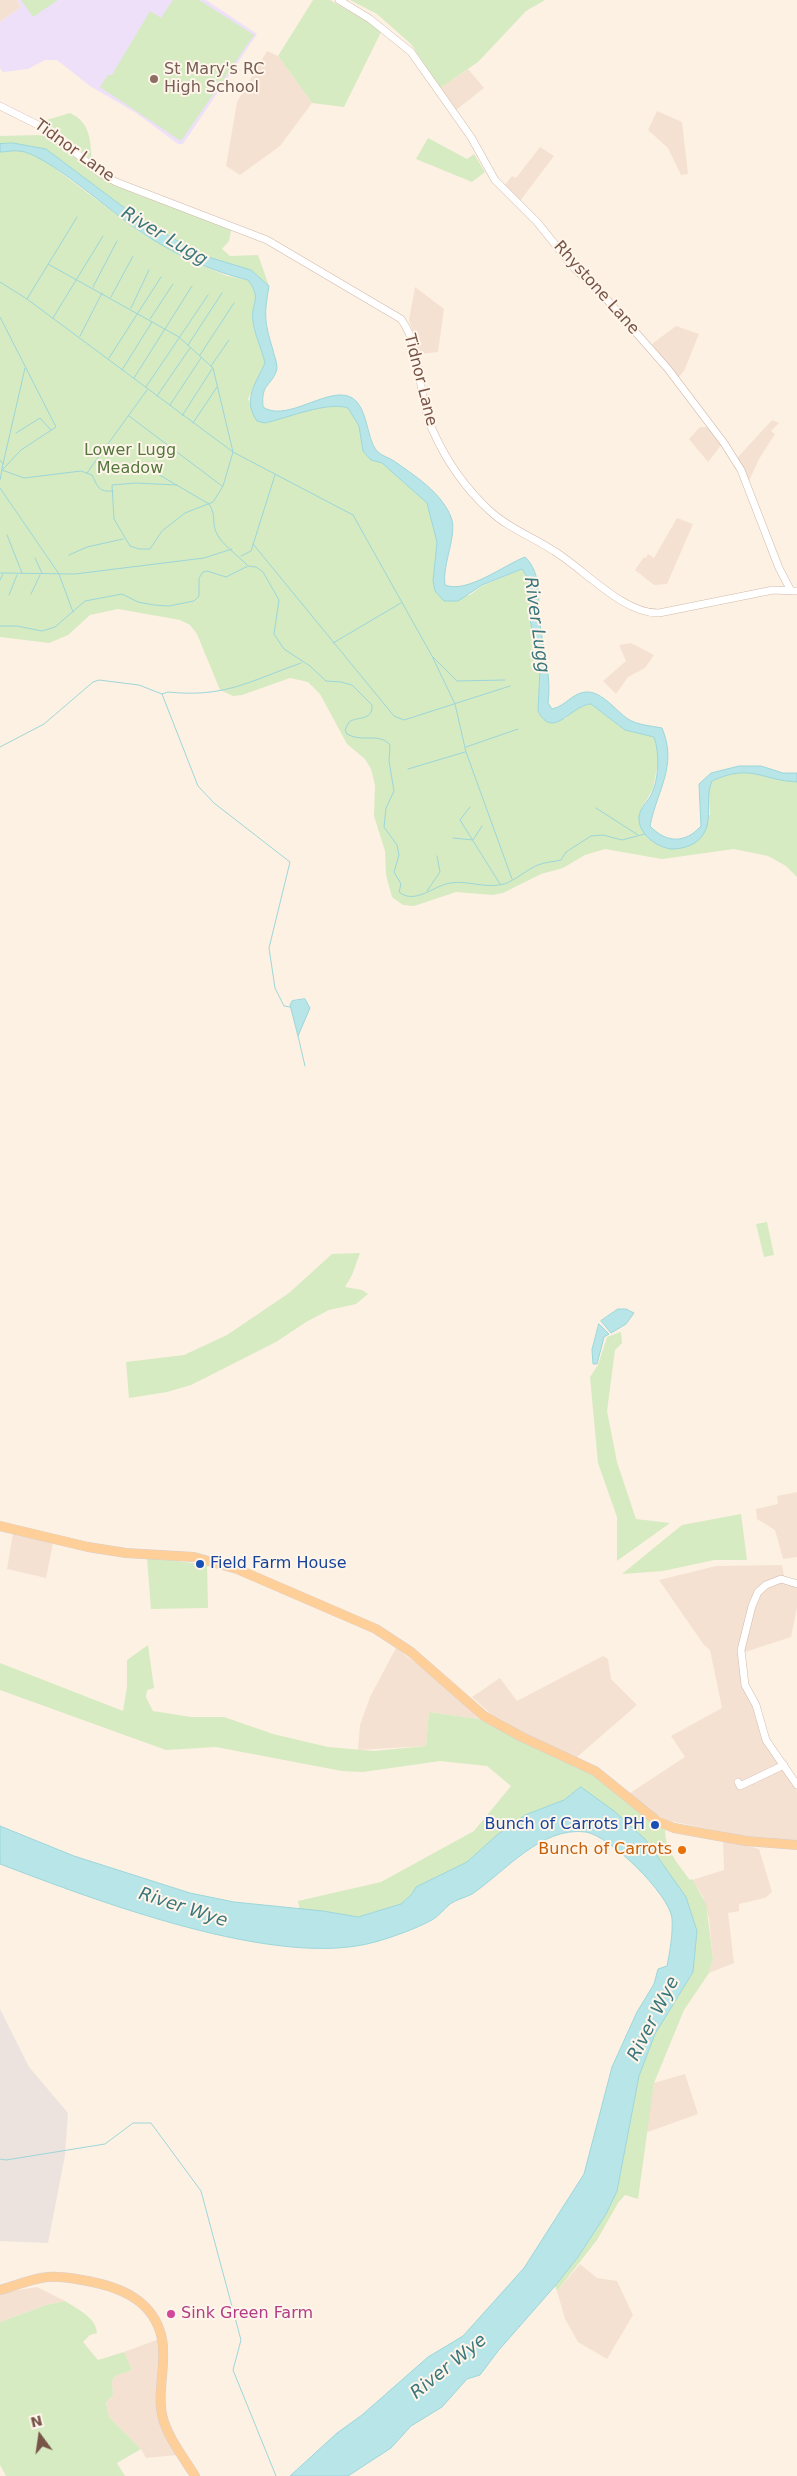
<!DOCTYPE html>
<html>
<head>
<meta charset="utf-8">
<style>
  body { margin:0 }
  #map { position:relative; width:797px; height:2476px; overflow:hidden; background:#fdf1e3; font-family:"DejaVu Sans",sans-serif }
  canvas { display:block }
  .north { position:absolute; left:15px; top:2411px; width:50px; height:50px; -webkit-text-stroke:4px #fff5ea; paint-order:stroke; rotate:346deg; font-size:14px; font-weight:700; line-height:20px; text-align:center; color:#775448 }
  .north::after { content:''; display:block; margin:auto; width:18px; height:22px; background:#775448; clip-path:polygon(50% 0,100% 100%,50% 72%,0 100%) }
</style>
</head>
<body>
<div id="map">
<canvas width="797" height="2476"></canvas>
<div class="north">N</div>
</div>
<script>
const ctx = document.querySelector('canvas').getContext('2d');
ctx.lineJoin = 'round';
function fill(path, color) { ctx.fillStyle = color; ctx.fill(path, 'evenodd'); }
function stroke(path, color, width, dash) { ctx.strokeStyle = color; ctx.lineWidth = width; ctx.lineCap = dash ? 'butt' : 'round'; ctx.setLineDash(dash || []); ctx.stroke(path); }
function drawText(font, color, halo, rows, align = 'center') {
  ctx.font = font + ' "DejaVu Sans",sans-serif'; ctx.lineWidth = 4; ctx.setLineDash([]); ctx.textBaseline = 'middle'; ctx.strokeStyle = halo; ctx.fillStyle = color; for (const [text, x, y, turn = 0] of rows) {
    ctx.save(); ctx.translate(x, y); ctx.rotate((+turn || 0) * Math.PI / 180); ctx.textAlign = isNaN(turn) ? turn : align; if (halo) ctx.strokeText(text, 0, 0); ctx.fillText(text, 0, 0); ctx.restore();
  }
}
const residential = new Path2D(`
  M0,0H17L21,7L0,22Z
  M267,51L278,56L312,103L280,146L240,175L226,166L237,102Z
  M468,69L484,88L456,110L440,88Z
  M657,111L682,122L688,174L681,175L668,148L648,130Z
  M540,147L554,156L520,201L504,186L512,176L516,178Z
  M415,287L444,309L438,352L420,354L409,320Z
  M676,326L699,334L684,371L678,378L652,344Z
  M772,420L779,423L771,431L775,434L759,459L748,483L737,458Z
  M700,427H708L722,444L708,462L689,439Z
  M677,518L693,524L667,584L654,585L635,570L644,557L646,558L648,554L654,558Z
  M631,643L654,655L645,668L628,677L616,694L603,681L626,661L619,645Z
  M797,1492V1557L783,1559L775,1530L757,1519L756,1509L778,1504L777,1496Z
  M13,1533L53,1543L46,1578L7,1569Z
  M782,1565L785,1582L797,1586V1607L791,1637L739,1654L742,1683L754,1708L766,1744L797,1791V1841L753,1838L670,1821L653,1813L630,1793L685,1757L671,1736L722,1708L710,1650L704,1645L659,1580L716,1566Z
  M396,1648L446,1686L479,1719L429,1712L426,1746L358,1750L360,1725L370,1697Z
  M603,1656L608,1659L611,1679L637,1705L577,1757L537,1740L490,1713L472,1697L500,1678L517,1701Z
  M723,1839L759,1849L772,1892L765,1898L739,1904V1911L728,1913L734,1963L709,1973L713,1958L709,1919L703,1897L692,1880L724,1870Z
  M685,2074L698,2114L645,2133L654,2083Z
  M580,2264L597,2278L617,2281L633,2315L607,2359L578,2342L565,2319L557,2291Z
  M37,2287L65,2301L46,2305L0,2322V2293Z
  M159,2339L157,2407L161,2428L177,2455L146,2458L141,2449L109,2417L106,2401L113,2395L112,2381L115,2376L132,2370L124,2352Z`);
const industrial = new Path2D(`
  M0,2009L29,2067L68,2113L65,2155L48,2243L0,2241Z`);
const education = new Path2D(`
  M17,0H206L257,34L183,144H178L136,113L90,86L57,60H45L28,69L3,72L0,68V22L21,7Z`);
const green = new Path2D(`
  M21,0H58L33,17Z
  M173,0H199L254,35L181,141L100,87L108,75H112L150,11L161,18Z
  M313,0H330L382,30L344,107L312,103L278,56Z
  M350,0H545L526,11L478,62L440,88L411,44L377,14Z
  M70,113C91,123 90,140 92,161L61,133L43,121Z
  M38,135L55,138L116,185L141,196L232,226L229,241L222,249L230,256L258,255L269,286L251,270L205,256L142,221L46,149L13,143L0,144V136Z
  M428,138L467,159L474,154L485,172L472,182L416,159Z
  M20,150L41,158L141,233L196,263L227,276L248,280C263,300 251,303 253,321C254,333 262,351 265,363L248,399L265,423C288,417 326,401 348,408L359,426L364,451L371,460L382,463L427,503L437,542L433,581L435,591L444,600L470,595L482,586L522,569L528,578L533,602L530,619L540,669L538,711L541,716L565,719L577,707L591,704L625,730L654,737L657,744L658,762L653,789L642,807L644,834L687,847L710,814L708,789L712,781C726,775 742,770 758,773C772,776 783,782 797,782V877L786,866L768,856L734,849L662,859L605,849L585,855L563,868L541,874L503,893L493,895L456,892L414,906L403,905L392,897L386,875L385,851L374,816L375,785L371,769L365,759L347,744L320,694L308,682L290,678L242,695L233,696L220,690L197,634L190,625L180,620L118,609L90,615L68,635L49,643L0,637V152Z
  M767,1222L774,1255L764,1257L756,1224Z
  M360,1253L352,1275L345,1287L362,1290L368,1294L356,1304L329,1310L306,1322L276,1342L191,1385L167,1392L129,1398L126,1362L184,1355L227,1335L289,1293L332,1254Z
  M621,1332L622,1343L615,1350L607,1411L617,1462L636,1519L670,1523L617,1561V1517L598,1463L590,1377L598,1365L607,1337Z
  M741,1514L747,1560H714L663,1571L622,1574L682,1525Z
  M147,1557L207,1565L208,1608L151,1609Z
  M148,1645L154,1688L147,1690L146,1697L153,1711L191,1717H224L273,1734L328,1747L374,1751L426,1746L429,1712L479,1719L592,1772L665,1830C665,1850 679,1865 690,1880L692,1879L706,1904L713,1958L709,1973L684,2010L654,2083L638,2199L625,2195L618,2203L597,2240L557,2291L555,2286L578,2257L606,2214L617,2191L639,2076L655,2034L693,1972L697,1931L686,1897L645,1839L581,1787L564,1800L525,1815L497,1835L467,1862L416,1887L412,1894L401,1904L357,1917L323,1911L300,1910L298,1901L381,1882L474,1831L511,1786L487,1766L440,1761L363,1772L342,1771L216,1747L166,1750L0,1690V1663L123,1711L127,1687V1660Z
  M65,2301C77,2309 96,2317 97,2333L90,2335L83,2342L98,2360L124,2352L132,2370L115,2376L112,2381L113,2395L106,2402L109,2417L141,2449L117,2463L125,2476H6L0,2465V2322L46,2305Z`);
const water = new Path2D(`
  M13,143L46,149L142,221L205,256L251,270L269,286C264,315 264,321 273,350C274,356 279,366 276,372C270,387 261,384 263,407C283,421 318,395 340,395C370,394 364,439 378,452C382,456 390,458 394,461C415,476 441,492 451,517C458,534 442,564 445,585C467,594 504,565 525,557C543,574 537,601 540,623C543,650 552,676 548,703L552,709C566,706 572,693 586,692C602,691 616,711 628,719C637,725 652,726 662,728C678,766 657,790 650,826C666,843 685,844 701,826L699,784L711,773L739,766H761L783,773H797V782C760,780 751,763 712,781C703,802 717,826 696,842C689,847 680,849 671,849C657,847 640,835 639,820C638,811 645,804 650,797C659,782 660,753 654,737L625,730L591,704C571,705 553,741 538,711L540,669L530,619L533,602L528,578L522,569L482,585L458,601H444L435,591L433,581L437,542L427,503L382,463L371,460L363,451L359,426L348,408C328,401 287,418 265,423L257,421C242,400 256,383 265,363C262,350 254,333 253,321C250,303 263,300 248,280C210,271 174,254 141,232C114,215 45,152 19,151C13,150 6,152 0,152V144Z
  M305,999L310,1008L298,1036L290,1005L292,1001Z
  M618,1309H626L634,1313L626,1324L611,1333L601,1321Z
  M599,1324L609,1334L604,1337L597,1364H593L592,1350Z
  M581,1787L614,1811L645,1839L686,1897L697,1931L693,1972L655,2034L639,2076L617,2191L606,2214L578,2257L555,2286L498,2351L480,2375L467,2379L442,2407L411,2426L391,2448L348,2476H290L337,2433L362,2415L428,2357L463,2336L524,2268L584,2174L612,2067L637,2012L654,1984L658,1969L667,1966C670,1951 673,1934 672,1918C669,1894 610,1836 586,1832C541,1826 505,1872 472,1894C465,1898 457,1899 450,1904C444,1909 439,1916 432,1920C415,1929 393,1937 375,1942C277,1970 95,1900 0,1864V1826L74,1856L190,1893L234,1902L323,1911L358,1917L401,1904L412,1894L416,1887L467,1862L497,1835L525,1815L564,1800Z`);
const stream = new Path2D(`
  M48,264L179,337L213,368L233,452L353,515L432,656L455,704L466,752L512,879
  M0,282L27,299L233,452L223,486L213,502L185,513L162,531L150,549H139L130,546L114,519L112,485L136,483L177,485
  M93,287L117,241
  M111,297L133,256
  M27,299L77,217
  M131,308L149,270
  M0,317L56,427L21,450L2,470L24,478L81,471L92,475C98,487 98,492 113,491
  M53,318L103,236
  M150,319L173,284
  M80,336L102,293
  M188,345L222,293
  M200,355L234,303
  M109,358L161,277
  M211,366L229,340
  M122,370L152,322
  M134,378L192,286
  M146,387L208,295
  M157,396L190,348
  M170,405L201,358
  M129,416L222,486
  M182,416L212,369
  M193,423L217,387
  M16,433L40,418L51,430
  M0,460L3,464L0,480
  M139,463L209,504C217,516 211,523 217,534C223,546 238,555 247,565
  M3,464L25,368
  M87,473L147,390
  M0,488L59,574L73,612
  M7,535L22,573
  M253,544L394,716L404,720L510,686
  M69,555L87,547L123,539
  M241,556L251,551L275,475
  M35,558L42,573
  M0,573L75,574L204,558L232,549
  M0,580L3,574
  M31,594L40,575
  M9,595L17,575
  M0,626H17L42,631L55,627L85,601L122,594L138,602L154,605L169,606L194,601L199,596V578L203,572L207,571L226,577L248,566L256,567L263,572L279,600L274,634L284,649L310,666L326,681L341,682L352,685L372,705C373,721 358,716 349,722L345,730L347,734C363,743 379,732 390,745L389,761L394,791L386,808L384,827L397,845L399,855L394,872L401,884L399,892C415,905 433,886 450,883C468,880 485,889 504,884C516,880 526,870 538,865C545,862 553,862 561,860L566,852L591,836L603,835L622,840L645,834
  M333,643L401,603
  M433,657L457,681L505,680
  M162,694L198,786L214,803L290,862L269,948L275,988L284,1006L290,1007
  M0,747L44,724L93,682L99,680L139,685L162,694L168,692C225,698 250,681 301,663
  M466,747L518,729
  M408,769L465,752
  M470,807L460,820L500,884
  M596,808L638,835
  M453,838L473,840L482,826
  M427,891L440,872L437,856
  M298,1036L305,1066
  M0,2159L6,2160L105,2144L133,2123H151L201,2191L241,2340L233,2370L276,2476`);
const minor = new Path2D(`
  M339,0L370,19L411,52L471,137L495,180L537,222L575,269L602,294L668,369L724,443L741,470L779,568L790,589
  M0,106L48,130L100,173L116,182L267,240L401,319C424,351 416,396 433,431C446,460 466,489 490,511C508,528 533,537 554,551C584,569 623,614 659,613L773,590L797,591
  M797,1584L781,1579L766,1585L758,1592L752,1606L741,1650L745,1685L756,1705L766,1740L797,1785
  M738,1782L740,1786L784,1765`);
const major = new Path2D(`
  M0,1526L88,1547L126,1553L194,1557L237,1569L376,1629L411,1652L484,1716L522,1737L595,1771L657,1821L674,1828L746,1841L797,1845
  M0,2290C16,2286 32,2278 48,2277C59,2276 71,2278 82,2280C118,2286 154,2299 162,2339C167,2366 156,2393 163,2419C169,2439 184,2458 195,2476`);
const markers = [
  [154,79,5,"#8d6e63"],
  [200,1564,5,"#1a4fb4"],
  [655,1825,5,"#1a4fb4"],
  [682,1850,5,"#e8710a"],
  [171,2314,5,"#d1479c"]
];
const educationNames = [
  ["St Mary's RC",164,70],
  ["High School",164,88]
];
const streetNames = [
  ["Tidnor Lane",74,151,36],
  ["Rhystone Lane",596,288,48],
  ["Tidnor Lane",420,380,76]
];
const parkNames = [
  ["Lower Lugg",130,451],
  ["Meadow",130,469]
];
const transitNames = [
  ["Field Farm House",210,1564],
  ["Bunch of Carrots PH",645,1825,"right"]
];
const foodNames = [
  ["Bunch of Carrots",672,1850]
];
const hotelNames = [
  ["Sink Green Farm",181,2314]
];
const waterNames = [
  ["River Lugg",164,237,31],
  ["River Lugg",536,625,82],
  ["River Wye",183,1908,18],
  ["River Wye",654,2019,-63],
  ["River Wye",449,2367,-39]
];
fill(residential, '#f5e1d1');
fill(industrial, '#ece3de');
fill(education, '#eee0f9');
fill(green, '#d6ebc1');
fill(water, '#b7e5e8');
stroke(water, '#9cd6da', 1);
stroke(stream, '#9cd6da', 1);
stroke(minor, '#d1b9ac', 8);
stroke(major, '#d9cfcc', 10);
stroke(minor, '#fff', 7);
stroke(major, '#ffcf99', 9);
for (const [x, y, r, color] of markers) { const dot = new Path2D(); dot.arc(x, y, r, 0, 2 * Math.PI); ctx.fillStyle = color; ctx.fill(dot); stroke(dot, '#fff5ea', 2); }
drawText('16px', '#785e54', '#fff5ea', educationNames, 'left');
drawText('16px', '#775448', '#fff5ea', streetNames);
drawText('16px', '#53773c', '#fff5ea', parkNames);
drawText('16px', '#164399', '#fff5ea', transitNames, 'left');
drawText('16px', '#c56008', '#fff5ea', foodNames, 'right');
drawText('16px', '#b23c85', '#fff5ea', hotelNames, 'left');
drawText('italic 18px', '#3b787d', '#fff5ea', waterNames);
</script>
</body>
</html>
